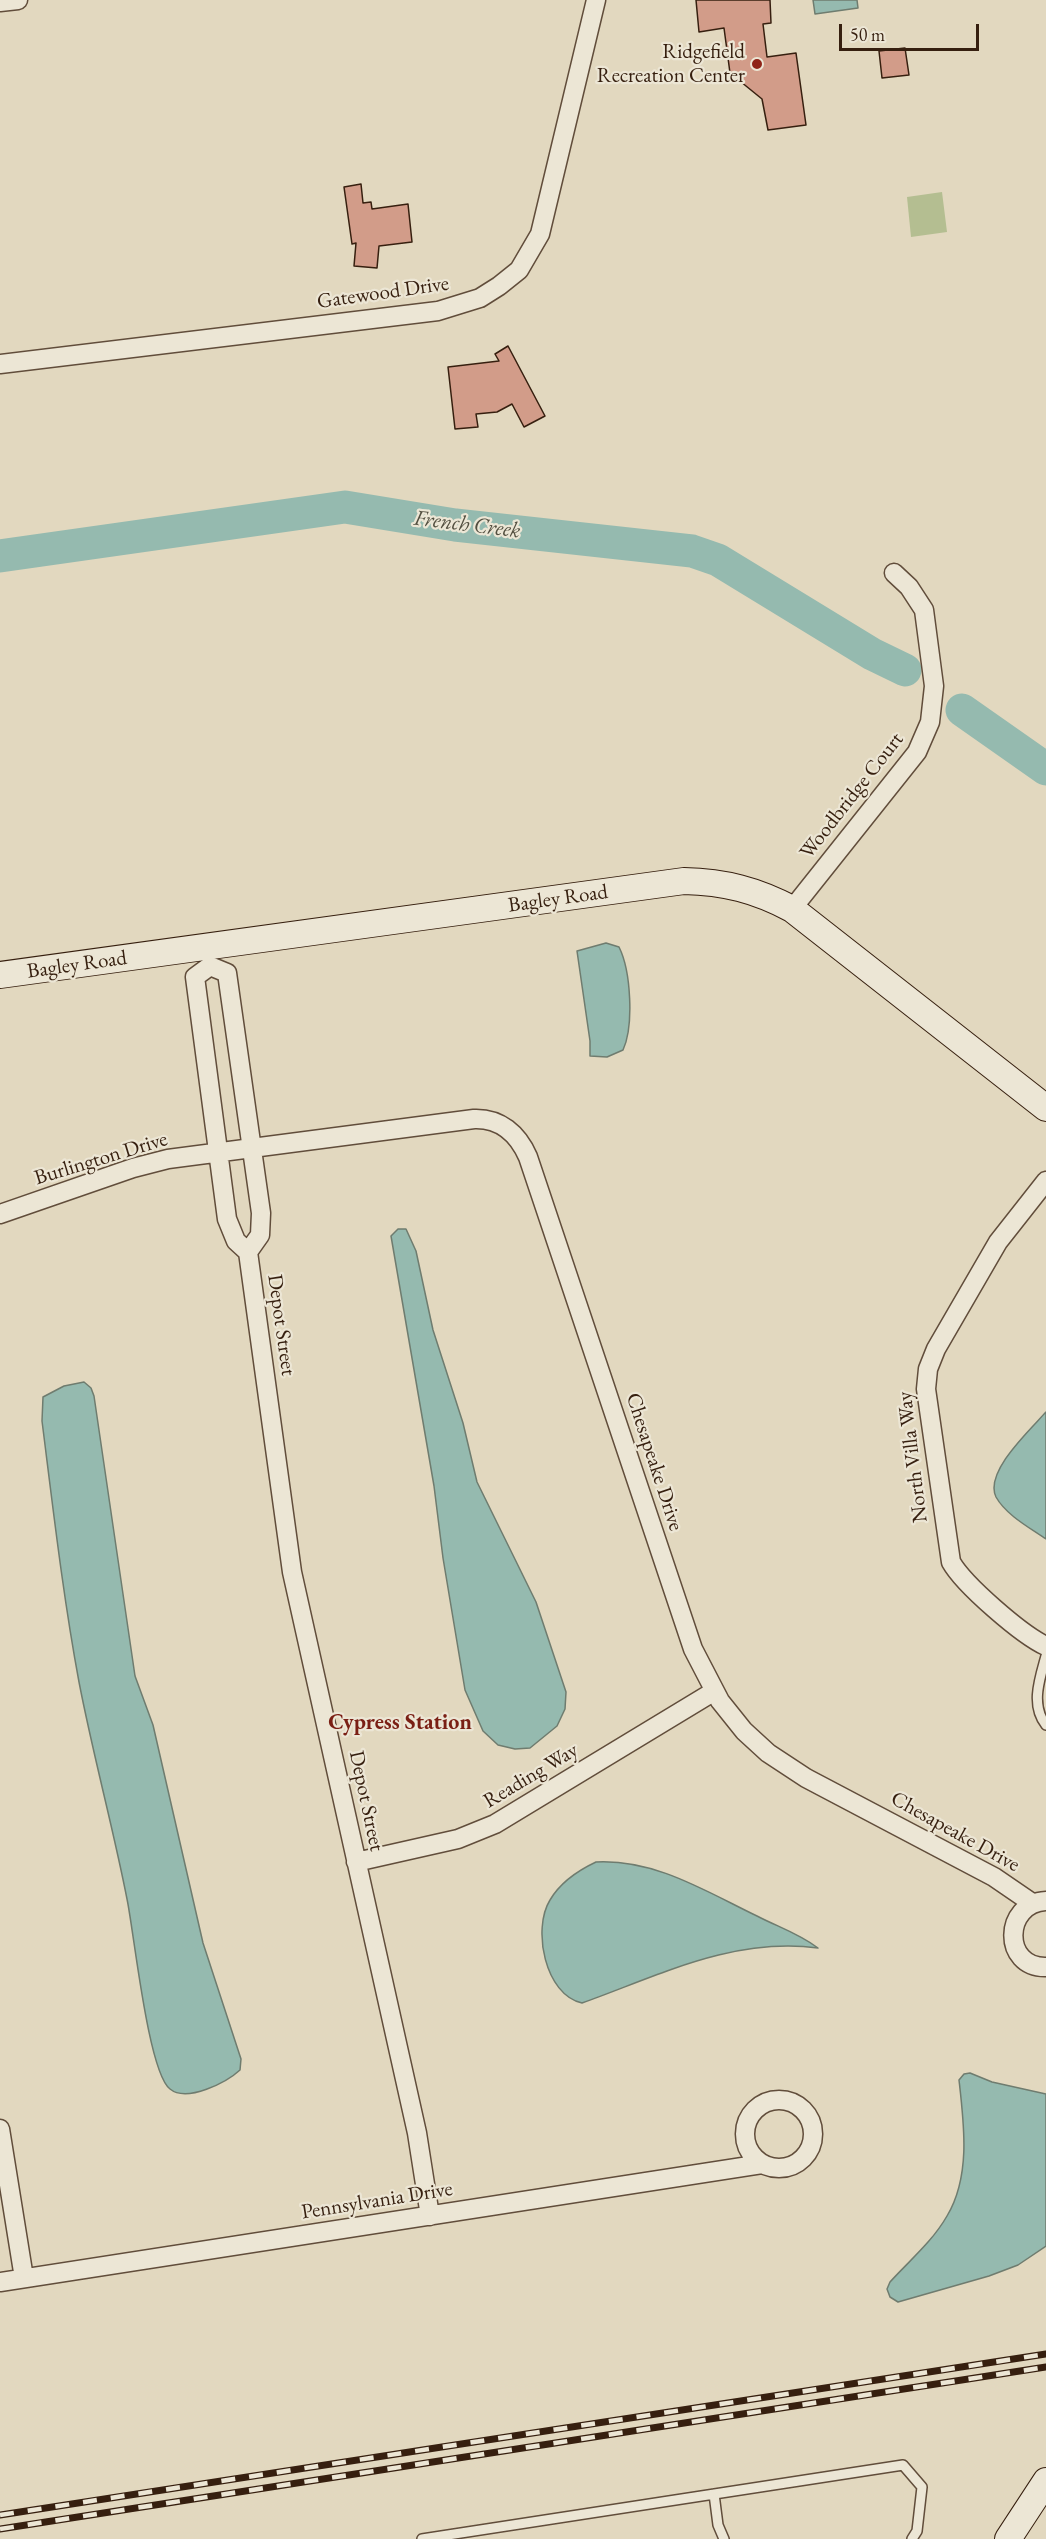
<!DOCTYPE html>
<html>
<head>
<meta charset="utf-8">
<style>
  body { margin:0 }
  #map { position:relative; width:1046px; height:2539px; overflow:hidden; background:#e2d8bf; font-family:"EB Garamond",serif }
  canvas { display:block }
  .scale { position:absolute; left:839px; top:24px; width:140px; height:27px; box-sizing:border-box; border:3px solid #361f0f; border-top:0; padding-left:8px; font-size:18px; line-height:21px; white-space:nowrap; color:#361f0f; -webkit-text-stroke:4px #ece6d5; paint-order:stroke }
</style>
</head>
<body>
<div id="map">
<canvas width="1046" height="2539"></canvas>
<div class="scale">50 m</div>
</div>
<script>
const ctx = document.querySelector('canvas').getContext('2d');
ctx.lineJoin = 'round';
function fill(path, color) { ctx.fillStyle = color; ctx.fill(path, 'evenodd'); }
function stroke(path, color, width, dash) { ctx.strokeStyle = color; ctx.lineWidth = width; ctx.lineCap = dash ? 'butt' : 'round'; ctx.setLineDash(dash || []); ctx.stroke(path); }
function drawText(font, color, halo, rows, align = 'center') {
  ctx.font = font + ' "EB Garamond",serif'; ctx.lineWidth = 4.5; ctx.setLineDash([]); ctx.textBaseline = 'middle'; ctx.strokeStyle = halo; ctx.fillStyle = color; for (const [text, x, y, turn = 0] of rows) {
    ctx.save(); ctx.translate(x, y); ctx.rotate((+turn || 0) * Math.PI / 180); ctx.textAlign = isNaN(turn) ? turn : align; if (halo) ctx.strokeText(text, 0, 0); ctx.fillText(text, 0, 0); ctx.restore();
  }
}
const green = new Path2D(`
  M942,192L947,232L911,237L907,197Z`);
const water = new Path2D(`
  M813,0H857L858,8L815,14Z
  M606,943L619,947C631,971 634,1026 623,1050L607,1057L590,1056V1041L577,951Z
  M398,1229H406L416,1251L433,1330L463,1423L477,1482L536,1602L566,1692L565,1709L557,1726L530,1748L515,1749L498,1745L483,1731L465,1690L443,1558L434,1486L391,1236Z
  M84,1382L91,1388L94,1396L135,1676L153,1725L203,1943L241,2059L240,2070C227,2082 187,2103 170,2089C148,2072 134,1932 127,1899C113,1827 93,1755 79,1682C63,1596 53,1508 42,1421L43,1397L64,1386Z
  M1046,1412V1539C1030,1528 1006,1515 996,1497C984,1472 1030,1430 1046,1412Z
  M596,1862C655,1859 705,1891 757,1916C778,1927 798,1933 818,1948C733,1937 660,1975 582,2003C545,1995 532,1929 550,1900C560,1883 579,1870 596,1862Z
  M970,2073L992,2082L1046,2094V2246L1018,2265L989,2276L898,2302L890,2297L887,2289L890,2282C910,2260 932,2242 947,2216C971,2176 964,2124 959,2080L964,2074Z`);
const river = new Path2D(`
  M0,556L345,507L455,525L692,551L718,560L872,654L905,670
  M962,710L1046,769`);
const building = new Path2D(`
  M696,0H770L771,23L763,24L767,57L796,53L806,125L768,130L762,99L730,73L724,28L699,32Z
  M905,48L909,75L882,78L879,51Z
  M361,184L363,203L371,202L372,209L408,204L412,242L379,246L377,268L354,266L356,243L352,244L344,187Z
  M508,346L545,416L524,427L512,404L497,412L476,414L478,427L455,429L448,367L499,361L495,354Z`);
const lane = new Path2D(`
  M1046,1656C1040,1678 1030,1705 1046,1725
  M714,2494L718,2525L724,2539
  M422,2539L903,2465L922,2487L917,2531L912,2539`);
const street = new Path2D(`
  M0,2L18,0
  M0,364L438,311L480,298L499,286L519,270L540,234L596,0
  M792,909L917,752L930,722L934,686L924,610L909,587L894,573
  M210,966L227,973L261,1213L260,1235L248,1252L236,1241L227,1219L195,977Z
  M1046,1181L998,1242L936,1349L928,1369L926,1389L951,1562C964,1585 1022,1635 1046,1646
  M0,1214L133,1168L168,1159L474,1119C500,1118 518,1134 528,1157L693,1649L720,1701L744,1731L768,1753L806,1778L994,1877L1032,1903
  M248,1252L292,1572L417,2133L430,2216
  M356,1862L458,1839L495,1824L713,1692
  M1046,1901C1003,1903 1002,1968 1046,1967
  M745 2134a34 34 0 1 1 68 0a34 34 0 1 1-68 0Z
  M0,2129L24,2278
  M0,2282L762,2164`);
const secondary = new Path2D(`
  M0,975L684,881C725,882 756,890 792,909L1046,1108
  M1008,2539L1046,2481`);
const rail = new Path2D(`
  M0,2515L1046,2354
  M0,2529L1046,2367`);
const markers = [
  [757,64,6,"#8f2418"]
];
const poiNames = [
  ["Ridgefield",745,52],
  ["Recreation Center",745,76]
];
const streetNames = [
  ["Gatewood Drive",383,293,-8],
  ["Woodbridge Court",852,796,-52],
  ["Bagley Road",558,899,-8],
  ["Bagley Road",77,965,-8],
  ["Burlington Drive",101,1159,-17],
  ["Depot Street",281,1325,82],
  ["North Villa Way",913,1457,-97],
  ["Chesapeake Drive",654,1462,72],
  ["Reading Way",531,1776,-31],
  ["Depot Street",366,1801,78],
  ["Chesapeake Drive",955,1832,29],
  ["Pennsylvania Drive",377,2201,-9]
];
const waterNames = [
  ["French Creek",467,525,7]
];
const neighbourhoodNames = [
  ["Cypress Station",400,1723]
];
fill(green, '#b4be91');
fill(water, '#95baaf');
stroke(water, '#6f7c6f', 1.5);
stroke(river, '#95baaf', 33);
fill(building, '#d29c89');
stroke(building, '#361f0f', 1.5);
stroke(lane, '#614d3b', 12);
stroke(street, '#614d3b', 21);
stroke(secondary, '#361f0f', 28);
stroke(lane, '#ece6d5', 9);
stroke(street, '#ece6d5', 18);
stroke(secondary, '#ece6d5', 26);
stroke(rail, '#361f0f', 7);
stroke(rail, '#ece6d5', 4.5, [14]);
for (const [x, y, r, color] of markers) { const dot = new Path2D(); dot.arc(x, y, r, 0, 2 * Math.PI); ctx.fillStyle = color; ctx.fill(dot); stroke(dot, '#ece6d5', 2); }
drawText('21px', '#361f0f', '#ece6d5', poiNames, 'right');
drawText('21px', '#361f0f', '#ece6d5', streetNames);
drawText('italic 22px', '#524e3f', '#ece6d5', waterNames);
drawText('bold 22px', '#7a1f14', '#ece6d5', neighbourhoodNames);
</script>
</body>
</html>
